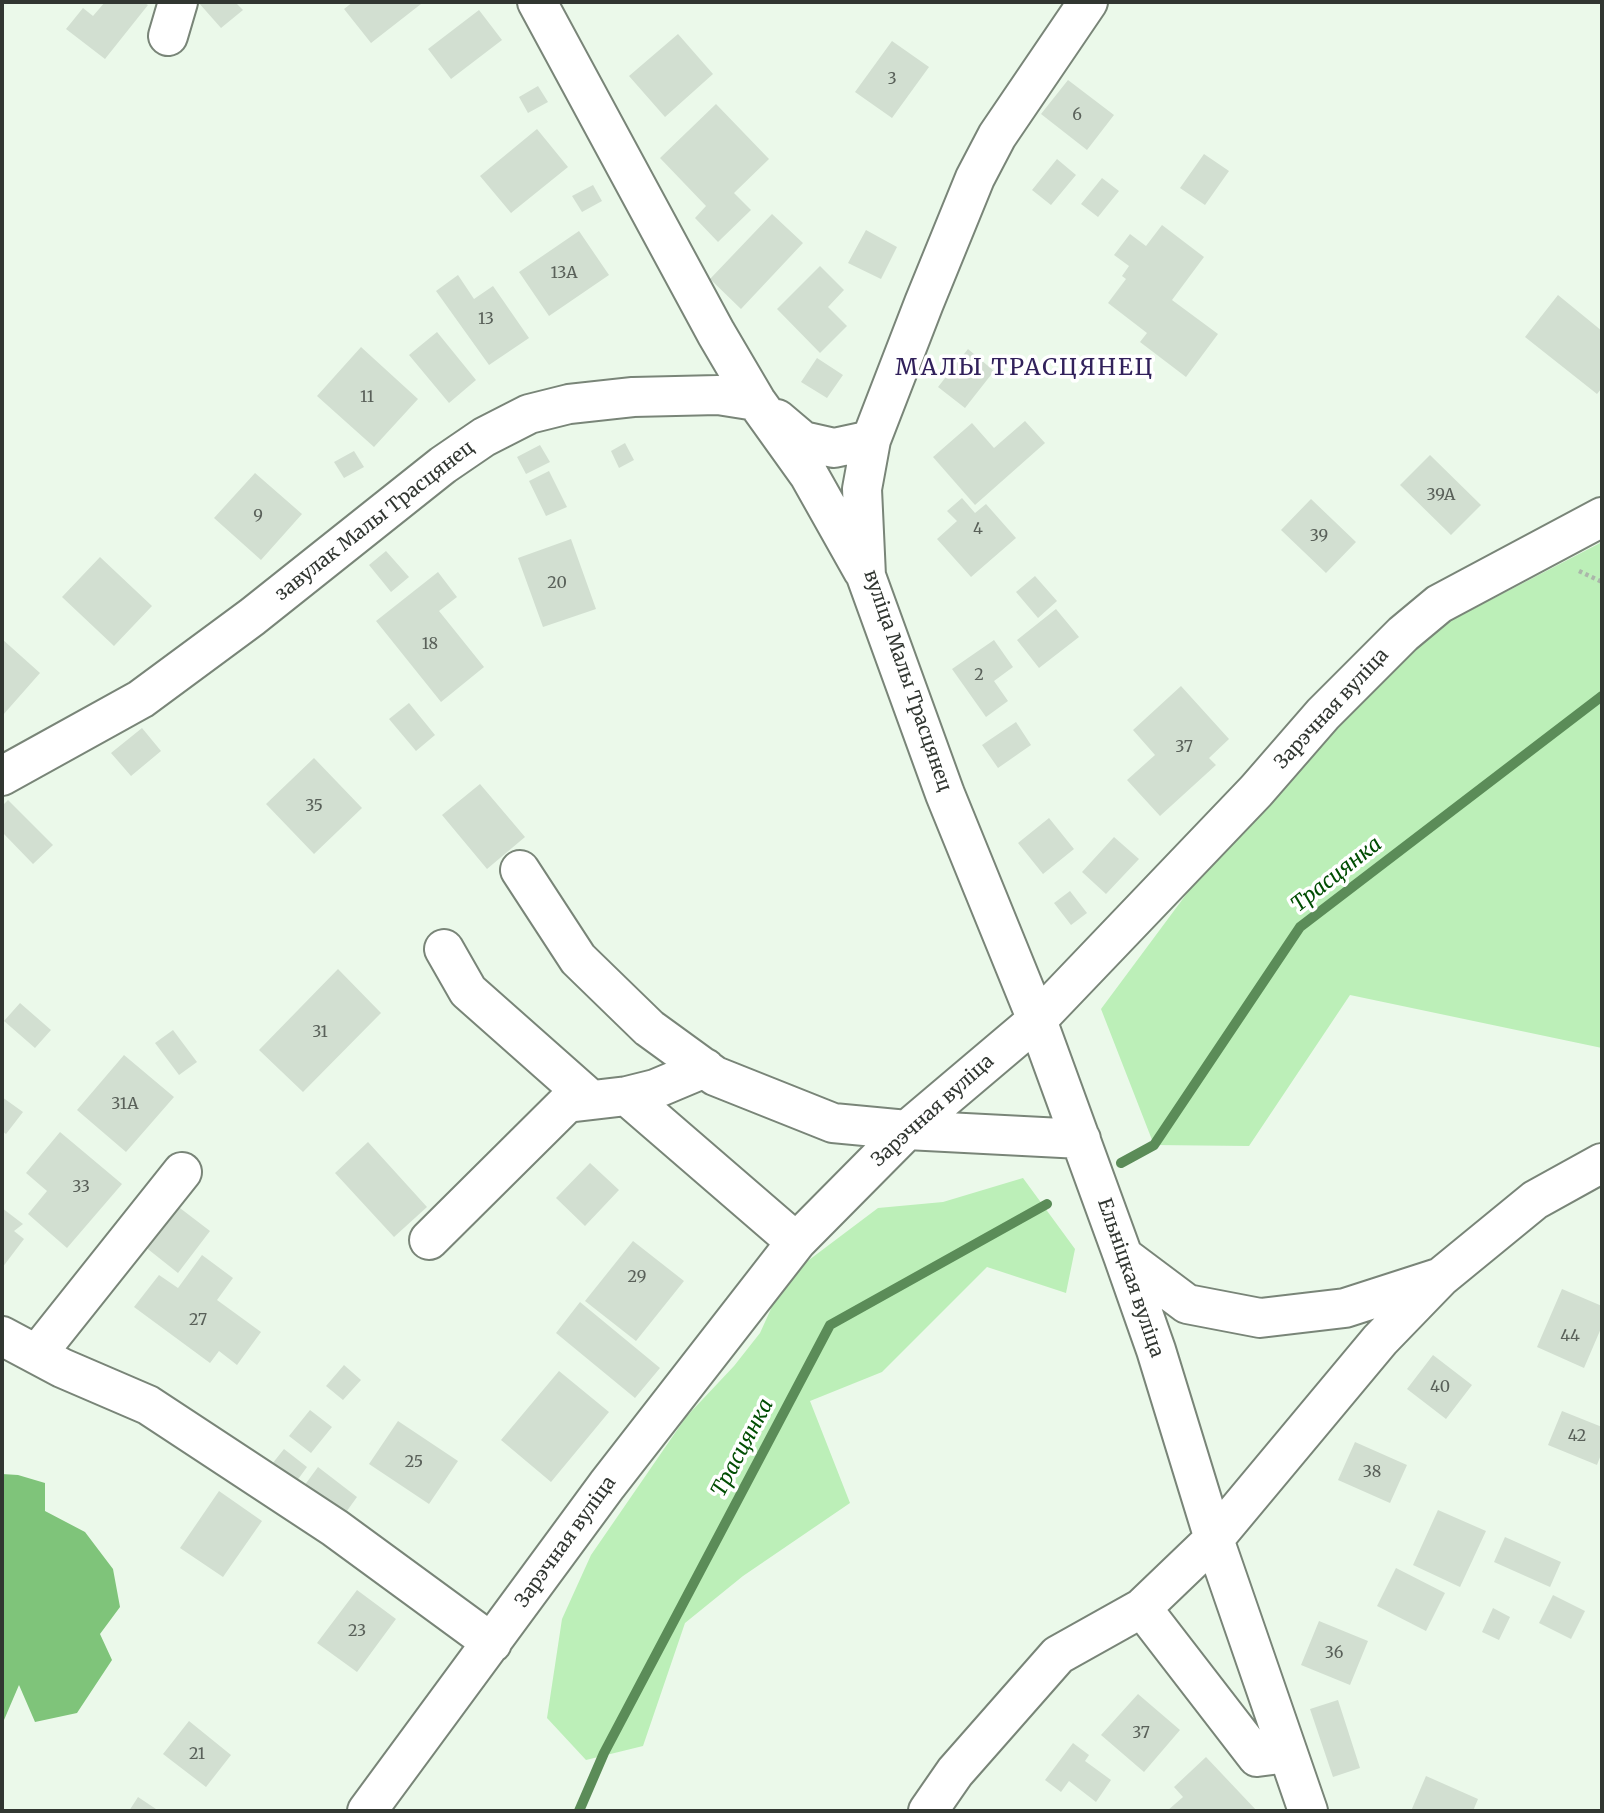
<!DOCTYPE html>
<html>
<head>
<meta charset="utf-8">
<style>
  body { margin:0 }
  #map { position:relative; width:1604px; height:1813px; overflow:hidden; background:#ebf9ea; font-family:Merriweather,serif }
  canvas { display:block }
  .frame { position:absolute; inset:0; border:4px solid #313631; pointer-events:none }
</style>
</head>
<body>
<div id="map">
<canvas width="1604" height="1813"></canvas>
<div class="frame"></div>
</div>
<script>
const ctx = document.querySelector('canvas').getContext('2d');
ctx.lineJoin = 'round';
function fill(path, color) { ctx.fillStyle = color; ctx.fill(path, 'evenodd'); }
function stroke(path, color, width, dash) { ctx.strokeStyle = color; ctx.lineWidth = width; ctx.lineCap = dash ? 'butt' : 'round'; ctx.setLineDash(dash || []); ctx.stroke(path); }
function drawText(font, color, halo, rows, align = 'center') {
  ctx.font = font + ' Merriweather,serif'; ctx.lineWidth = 7; ctx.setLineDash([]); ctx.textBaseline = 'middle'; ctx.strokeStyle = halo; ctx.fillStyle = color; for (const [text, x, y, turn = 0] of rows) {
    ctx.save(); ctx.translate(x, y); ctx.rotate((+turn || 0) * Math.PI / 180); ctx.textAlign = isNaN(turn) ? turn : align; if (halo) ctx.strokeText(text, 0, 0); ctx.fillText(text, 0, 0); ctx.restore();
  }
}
const green = new Path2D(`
  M1602,542V1048L1350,995L1249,1146L1154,1145L1101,1009L1208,865L1361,695L1452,620Z
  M1023,1178L1075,1249L1066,1293L987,1267L882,1372L810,1401L850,1503L743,1576L685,1623L643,1746L586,1760L547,1718L562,1619L591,1555L686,1417L734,1366L760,1333L785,1278L878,1208L943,1202Z`);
const forest = new Path2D(`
  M2,1474L18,1475L45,1483V1511L85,1532L113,1569L120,1607L100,1634L112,1660L77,1713L35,1722L19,1685L4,1720L2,1719Z`);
const stream = new Path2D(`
  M1121,1163L1154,1145L1300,927L1602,696
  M579,1811L604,1753L830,1325L1047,1204`);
const building = new Path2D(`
  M105,2H143L148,5L105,59L66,29L83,8L93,16Z
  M198,2H235L243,10L221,28Z
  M353,2H419L421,4L371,43L344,9Z
  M479,10L502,40L451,79L428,49Z
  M678,34L713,74L665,117L629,76Z
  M892,41L929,67L892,118L855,92Z
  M1068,80L1114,115L1087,150L1041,114Z
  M538,86L548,102L528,113L519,97Z
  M716,104L769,159L734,193L751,210L718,242L695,218L706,206L660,158Z
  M537,129L568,167L511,213L480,176Z
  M1204,154L1229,171L1205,205L1180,188Z
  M1057,159L1076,175L1051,205L1032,190Z
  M1102,178L1119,191L1098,217L1081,204Z
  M593,185L602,201L582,212L572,196Z
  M772,214L803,243L741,309L710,279Z
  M1162,225L1204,257L1172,300L1218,334L1186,377L1140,342L1147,333L1108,303L1126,279L1122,276L1129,266L1114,255L1130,234L1146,246Z
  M866,230L897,247L881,279L848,263Z
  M579,231L609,275L549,316L519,272Z
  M820,266L844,290L828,307L847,326L820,353L777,309Z
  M458,275L474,299L493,286L529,338L489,365L436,291Z
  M1558,295L1602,331V388L1597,394L1525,337Z
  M437,332L476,380L449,403L409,355Z
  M361,347L418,399L374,447L317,396Z
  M968,349L994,371L965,408L938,387Z
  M817,358L843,375L827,398L801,382Z
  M1025,421L1045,443L975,505L933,457L972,423L994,448Z
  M625,443L634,460L619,468L611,451Z
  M540,445L550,462L526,474L517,457Z
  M354,451L364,467L344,478L334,462Z
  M1430,455L1481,505L1451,535L1400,485Z
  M549,471L567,507L546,516L529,481Z
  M255,473L302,514L261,560L214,518Z
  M962,498L975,513L986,504L1016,538L971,577L937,539L957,521L947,511Z
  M1311,499L1356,542L1326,573L1281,530Z
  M571,539L596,609L543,627L518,558Z
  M386,551L409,577L391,592L369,565Z
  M100,557L152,606L114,646L62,597Z
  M438,572L457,597L439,611L484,667L441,702L376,621Z
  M1035,576L1057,601L1038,618L1016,592Z
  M1056,609L1079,637L1039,668L1017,640Z
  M2,639L40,673L3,715L2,714Z
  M994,640L1013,667L994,681L1008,701L986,717L952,669Z
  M1181,686L1229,739L1209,758L1216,765L1160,816L1127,780L1155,755L1133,730Z
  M409,703L435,735L416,751L389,719Z
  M1016,722L1031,745L998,768L982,745Z
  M142,728L161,751L131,776L111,753Z
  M314,758L362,808L314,854L266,804Z
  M480,784L525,837L487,869L442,815Z
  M8,800L53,845L33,864L2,832V806Z
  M1049,818L1074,849L1043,874L1018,843Z
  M1114,837L1139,859L1106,894L1082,872Z
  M1070,891L1087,913L1071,925L1054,903Z
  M338,969L381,1013L303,1092L259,1050Z
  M20,1003L51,1030L35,1048L4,1021Z
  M173,1030L197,1062L179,1075L155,1043Z
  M124,1055L174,1097L126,1152L77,1110Z
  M2,1097L23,1112L6,1134L2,1131Z
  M60,1132L122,1184L67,1248L28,1214L47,1191L26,1173Z
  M368,1142L427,1207L394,1237L335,1173Z
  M590,1163L619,1190L585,1226L556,1198Z
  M176,1205L210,1231L178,1273L144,1246Z
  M2,1208L23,1224L14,1231L24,1239L2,1268Z
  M633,1241L684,1281L636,1341L585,1301Z
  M202,1255L233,1278L217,1300L261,1332L237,1365L219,1351L210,1363L134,1307L159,1275L178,1288Z
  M1562,1289L1602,1306V1326L1584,1368L1537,1347Z
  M580,1302L660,1368L635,1398L556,1333Z
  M1433,1355L1472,1385L1446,1419L1407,1389Z
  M344,1365L361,1380L343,1400L326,1386Z
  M559,1371L609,1412L551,1482L501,1440Z
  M310,1410L332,1427L311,1453L289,1436Z
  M1562,1411L1602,1427V1452L1597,1465L1548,1445Z
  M398,1421L458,1461L429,1504L369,1464Z
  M1355,1442L1407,1465L1390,1503L1338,1480Z
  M284,1449L307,1467L296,1482L272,1464Z
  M318,1467L357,1497L344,1515L304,1486Z
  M219,1491L262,1521L223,1577L180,1548Z
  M1438,1510L1486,1531L1460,1587L1413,1565Z
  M1505,1537L1561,1562L1550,1587L1494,1562Z
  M1396,1568L1445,1593L1426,1631L1377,1606Z
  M357,1590L396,1619L357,1672L317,1643Z
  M1553,1595L1585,1611L1571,1639L1539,1623Z
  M1493,1608L1510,1617L1499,1640L1482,1632Z
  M1319,1621L1368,1641L1350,1685L1301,1665Z
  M1138,1694L1180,1730L1144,1772L1101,1735Z
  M1338,1700L1360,1768L1333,1777L1310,1709Z
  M189,1721L231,1755L206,1787L163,1754Z
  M1073,1743L1089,1755L1085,1761L1111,1780L1096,1802L1069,1781L1061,1792L1045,1780Z
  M1206,1757L1257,1811H1167L1183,1797L1174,1787Z
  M1426,1776L1478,1799L1473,1811H1411Z
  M138,1797L159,1811H129Z`);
const path = new Path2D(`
  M1579,571L1602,582`);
const minor = new Path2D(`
  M537,2L716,333L756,401L809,475L863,571
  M1088,2L997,136L975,178L924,303L871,440L862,489L866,576L945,794L1037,1020L1123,1256L1156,1350L1214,1539L1308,1811
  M168,36L178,2
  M777,419L803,441L834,448L871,440
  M2,776L141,699L252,617L443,465L484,437L529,414L569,404L633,397L718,395L756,401
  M520,870L578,959L649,1028L715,1076L833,1123L907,1130L1081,1139
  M444,949L468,991L591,1100
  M627,1096L655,1089L705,1068
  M429,1240L567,1103L627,1096L796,1242
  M1123,1256L1187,1304L1260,1318L1345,1308L1438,1278
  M2,1336L62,1368L148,1405L335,1528L492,1643
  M37,1354L182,1172
  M1142,1608L1257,1757L1288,1753
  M367,1811L607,1485L796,1242L907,1130L1037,1020L1256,791L1323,714L1403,634L1439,604L1602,517
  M928,1811L955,1772L1058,1655L1142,1608L1214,1539L1380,1340L1441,1277L1535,1200L1602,1163`);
const numberNames = [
  ["3",892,79],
  ["6",1077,115],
  ["13А",564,273],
  ["13",486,319],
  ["11",367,397],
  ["39А",1441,495],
  ["9",258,516],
  ["4",978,529],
  ["39",1319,536],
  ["20",557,583],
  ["18",430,644],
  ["2",979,675],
  ["37",1184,747],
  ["35",314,806],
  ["31",320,1032],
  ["31А",125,1104],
  ["33",81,1187],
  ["29",637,1277],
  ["27",198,1320],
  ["44",1570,1336],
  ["40",1440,1387],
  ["42",1577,1436],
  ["25",414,1462],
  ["38",1372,1472],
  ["23",357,1631],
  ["36",1334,1653],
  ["37",1141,1733],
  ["21",197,1754]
];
const streetNames = [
  ["завулак Малы Трасцянец",375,521,-38],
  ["вуліца Малы Трасцянец",907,681,71],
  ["Зарэчная вуліца",1332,709,-47],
  ["Зарэчная вуліца",933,1111,-42],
  ["Ельніцкая вуліца",1130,1278,71],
  ["Зарэчная вуліца",566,1542,-54]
];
const waterNames = [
  ["Трасцянка",1337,875,-38],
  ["Трасцянка",743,1448,-62]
];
const quarterNames = [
  ["МАЛЫ ТРАСЦЯНЕЦ",1025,368]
];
fill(green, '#bcefb8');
fill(forest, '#7fc47a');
stroke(stream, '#5b8c58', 10);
fill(building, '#d2dfd1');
stroke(minor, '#798578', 42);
stroke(path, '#abb6aa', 4.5, [3.5, 3.5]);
stroke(minor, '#fff', 38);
drawText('16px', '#596059', null, numberNames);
drawText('19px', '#313631', '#fff', streetNames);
drawText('italic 21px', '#004d02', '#fff', waterNames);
ctx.letterSpacing = '2px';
drawText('23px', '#31215b', '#fff', quarterNames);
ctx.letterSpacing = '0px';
</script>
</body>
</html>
